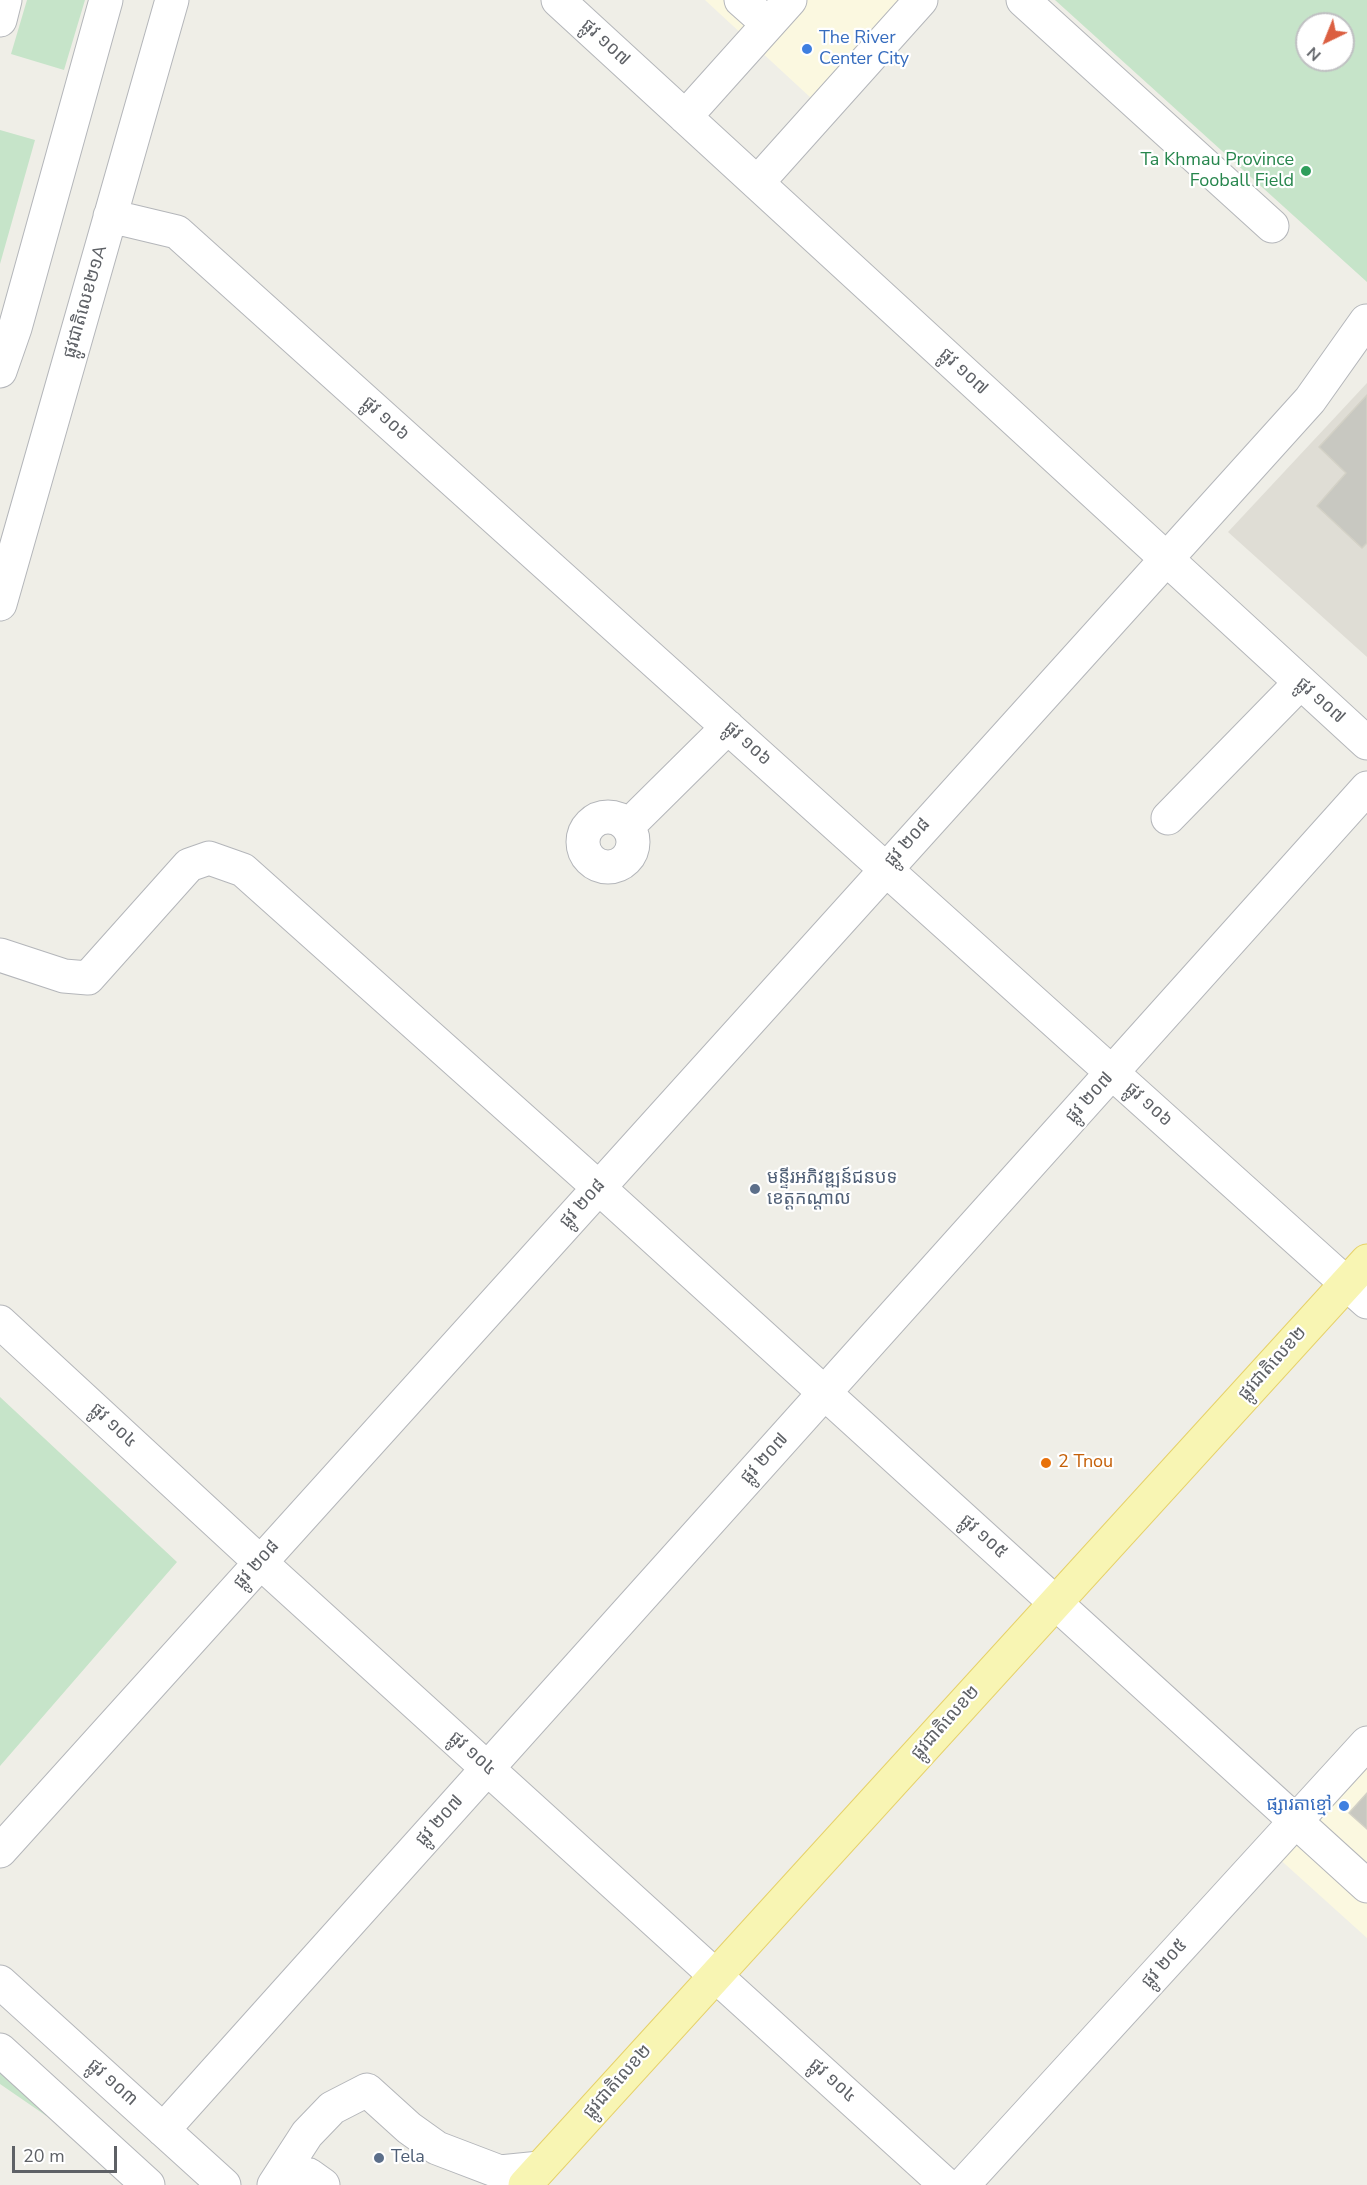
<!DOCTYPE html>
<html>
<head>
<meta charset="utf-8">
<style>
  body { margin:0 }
  #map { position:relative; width:1367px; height:2185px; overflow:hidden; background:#efeee7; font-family:"Nunito Sans",sans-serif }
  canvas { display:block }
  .north { position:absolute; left:1295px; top:12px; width:60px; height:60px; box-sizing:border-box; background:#fff; border:2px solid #bfc0c2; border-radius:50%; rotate:223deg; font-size:16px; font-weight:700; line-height:24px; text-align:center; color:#5e6166 }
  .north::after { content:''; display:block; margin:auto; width:21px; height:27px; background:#db5f41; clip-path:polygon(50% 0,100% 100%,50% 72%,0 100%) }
  .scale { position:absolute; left:12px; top:2146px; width:105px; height:27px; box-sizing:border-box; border:3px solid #5e6166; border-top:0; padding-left:8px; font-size:18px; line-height:21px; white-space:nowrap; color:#5e6166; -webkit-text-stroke:4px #fff; paint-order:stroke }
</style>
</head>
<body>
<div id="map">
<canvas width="1367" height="2185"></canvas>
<div class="north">N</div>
<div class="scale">20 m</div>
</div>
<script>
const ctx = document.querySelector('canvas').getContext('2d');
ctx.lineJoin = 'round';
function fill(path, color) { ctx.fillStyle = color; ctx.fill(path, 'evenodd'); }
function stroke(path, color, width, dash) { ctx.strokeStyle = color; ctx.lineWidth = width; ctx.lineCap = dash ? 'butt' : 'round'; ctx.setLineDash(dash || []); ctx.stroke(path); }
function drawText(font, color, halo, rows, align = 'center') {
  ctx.font = font + ' "Nunito Sans","Noto Sans Khmer",sans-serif'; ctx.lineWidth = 4.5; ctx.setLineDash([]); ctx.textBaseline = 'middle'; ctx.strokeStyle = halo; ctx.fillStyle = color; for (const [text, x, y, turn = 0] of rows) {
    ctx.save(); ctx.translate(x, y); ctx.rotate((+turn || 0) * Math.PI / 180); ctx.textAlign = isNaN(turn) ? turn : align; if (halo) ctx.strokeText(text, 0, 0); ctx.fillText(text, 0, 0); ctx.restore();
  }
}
const commercial = new Path2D(`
  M705,0H899L811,98Z
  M1367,1756V1938L1275,1855Z`);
const education = new Path2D(`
  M1367,383V657L1228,532Z`);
const green = new Path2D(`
  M27,0H85L64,70L11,54Z
  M1055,0H1367V282ZM1307,24H1343V60H1307Z
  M0,130L35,140L0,264Z
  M0,1397L177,1562L0,1766Z
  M0,2070L61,2126L0,2084Z`);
const building = new Path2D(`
  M1367,395V543L1362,548L1317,506L1346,473L1319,447Z
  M1367,1793V1829L1349,1813Z`);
const minor = new Path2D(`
  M558,0L1367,743
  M741,0L768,24
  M1023,0L1272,226
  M0,20L5,0
  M685,117L790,0
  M757,183L921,0
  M110,216L177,232L1367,1302
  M0,371L15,328L106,0
  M0,604L172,0
  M583 842a25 25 0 1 1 50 0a25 25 0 1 1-50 0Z
  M1168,818L1300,683
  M628,826L728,727
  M0,955L64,976L88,978L189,865L209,858L243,870L598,1187L1367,1886
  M0,1322L260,1562L946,2185
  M0,1851L1310,400L1366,321
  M0,1982L224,2185
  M0,2050L148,2185
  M163,2130L1367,788
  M274,2185L307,2134L332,2108L367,2090L409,2128L437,2148L500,2172L540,2168
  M285,2185L309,2175L323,2185
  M963,2185L1367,1743`);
const major = new Path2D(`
  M525,2185L1367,1261`);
const markers = [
  [807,49,6,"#3f7fe0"],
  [1306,171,6,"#2e9e5b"],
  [755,1189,6,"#5c6f8a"],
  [1046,1463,6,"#e8710a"],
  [1344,1806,6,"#3f7fe0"],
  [379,2158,6,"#5c6f8a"]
];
const shopNames = [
  ["The River",819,39],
  ["Center City",819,60],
  ["ផ្សារតាខ្មៅ",1332,1806,"right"]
];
const streetNames = [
  ["ផ្លូវ ១០៧",605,43,43],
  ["ផ្លូវជាតិលេខ២១A",86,302,-74],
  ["ផ្លូវ ១០៧",963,372,43],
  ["ផ្លូវ ១០៦",385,419,42],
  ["ផ្លូវ ១០៧",1320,701,42],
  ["ផ្លូវ ១០៦",747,744,42],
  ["ផ្លូវ ២០៨",908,843,-48],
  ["ផ្លូវ ២០៧",1090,1098,-48],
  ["ផ្លូវ ១០៦",1148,1105,42],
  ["ផ្លូវ ២០៨",583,1204,-48],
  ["ផ្លូវជាតិលេខ២",1273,1364,-48],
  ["ផ្លូវ ១០៤",113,1426,43],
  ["ផ្លូវ ២០៧",765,1459,-48],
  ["ផ្លូវ ១០៥",983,1537,42],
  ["ផ្លូវ ២០៨",257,1565,-48],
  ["ផ្លូវជាតិលេខ២",946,1723,-48],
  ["ផ្លូវ ១០៤",472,1754,42],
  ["ផ្លូវ ២០៧",440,1821,-48],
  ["ផ្លូវ ២០៥",1165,1964,-48],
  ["ផ្លូវ ១០៤",832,2081,42],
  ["ផ្លូវជាតិលេខ២",618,2082,-48],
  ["ផ្លូវ ១០៣",112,2083,42]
];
const leisureNames = [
  ["Ta Khmau Province",1294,161],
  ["Fooball Field",1294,182]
];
const serviceNames = [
  ["មន្ទីរអភិវឌ្ឍន៍ជនបទ",767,1179],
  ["ខេត្តកណ្តាល",767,1200],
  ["Tela",391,2158]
];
const foodNames = [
  ["2 Tnou",1058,1463]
];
fill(commercial, '#fbf8e0');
fill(education, '#dfddd5');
fill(green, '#c6e4c9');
fill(building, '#c8c8c1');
stroke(building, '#d3d1c6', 1.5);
stroke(minor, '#b4b6ba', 35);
stroke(major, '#e6d169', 35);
stroke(minor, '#fff', 33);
stroke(major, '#f8f5b3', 33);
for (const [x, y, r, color] of markers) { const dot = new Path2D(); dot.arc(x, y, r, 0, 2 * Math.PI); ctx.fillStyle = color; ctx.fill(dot); stroke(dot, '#fff', 2); }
drawText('18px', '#366cbe', '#fff', shopNames, 'left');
drawText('18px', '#5e6166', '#fff', streetNames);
drawText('18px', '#27864d', '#fff', leisureNames, 'right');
drawText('18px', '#4e5e75', '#fff', serviceNames, 'left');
drawText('18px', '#c56008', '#fff', foodNames, 'left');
</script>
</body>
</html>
